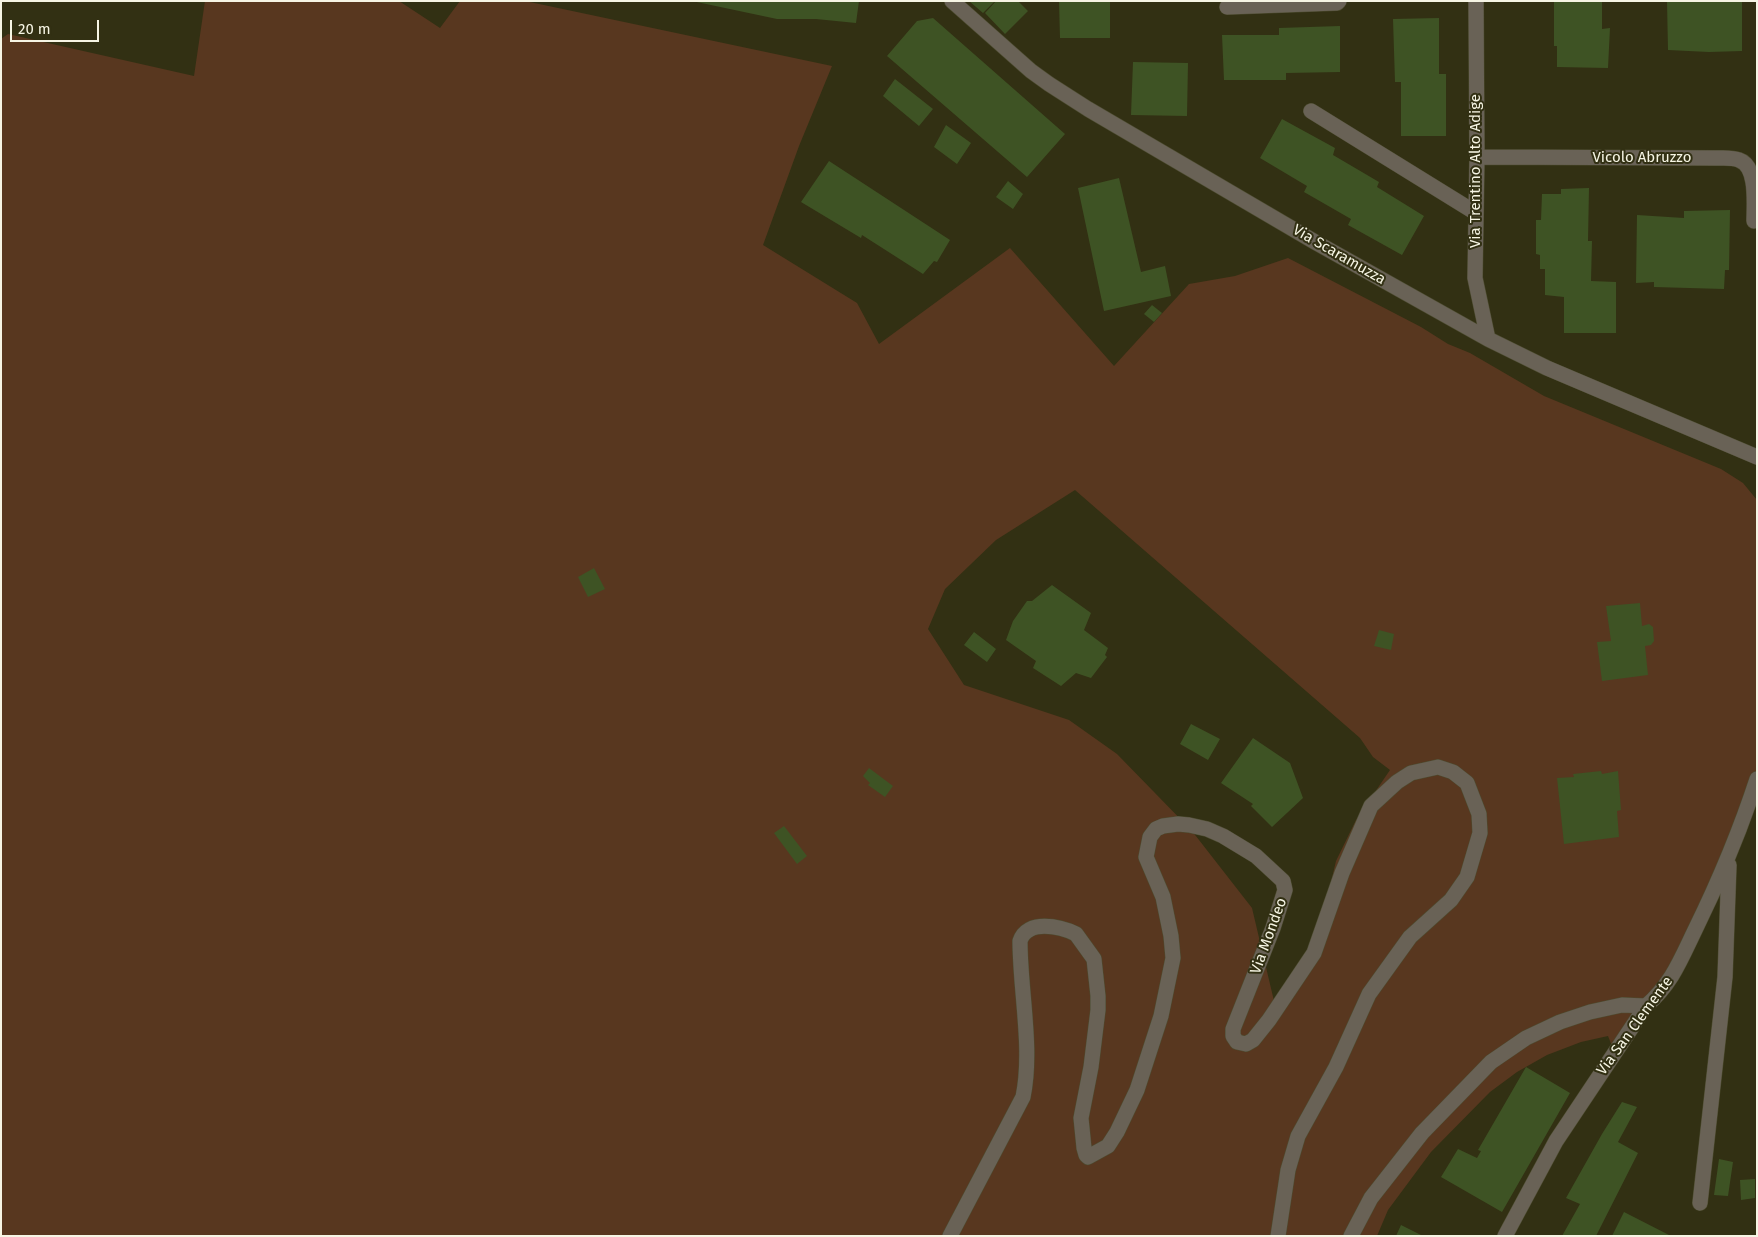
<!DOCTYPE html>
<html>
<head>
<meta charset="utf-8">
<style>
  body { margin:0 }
  #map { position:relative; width:1758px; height:1237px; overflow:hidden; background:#323013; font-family:"Fira Sans",sans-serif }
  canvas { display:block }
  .frame { position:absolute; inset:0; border:2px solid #f6f5e4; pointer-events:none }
  .scale { position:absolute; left:10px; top:20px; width:89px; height:22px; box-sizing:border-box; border:2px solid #f6f5e4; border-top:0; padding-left:6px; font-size:15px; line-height:18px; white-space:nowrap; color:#f6f5e4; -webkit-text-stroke:4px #323013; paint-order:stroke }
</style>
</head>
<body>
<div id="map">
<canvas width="1758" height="1237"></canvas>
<div class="frame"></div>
<div class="scale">20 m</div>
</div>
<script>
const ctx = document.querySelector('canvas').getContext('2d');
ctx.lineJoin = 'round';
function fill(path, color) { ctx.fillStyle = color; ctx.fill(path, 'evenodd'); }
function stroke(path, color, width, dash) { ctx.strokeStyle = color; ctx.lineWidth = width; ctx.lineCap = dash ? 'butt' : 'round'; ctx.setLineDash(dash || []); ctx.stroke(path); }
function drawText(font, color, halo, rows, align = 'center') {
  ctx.font = font + ' "Fira Sans",sans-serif'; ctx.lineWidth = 4; ctx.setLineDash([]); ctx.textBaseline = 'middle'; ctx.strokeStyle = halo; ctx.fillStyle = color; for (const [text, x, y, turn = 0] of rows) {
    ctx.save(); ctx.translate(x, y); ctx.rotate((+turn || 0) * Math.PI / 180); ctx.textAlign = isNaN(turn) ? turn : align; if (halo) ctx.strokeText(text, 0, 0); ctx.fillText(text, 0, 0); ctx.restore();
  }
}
const green = new Path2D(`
  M205,1H399L440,28L460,1H525L832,66L799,146L763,245L857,303L879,344L1010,248L1114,366L1189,284L1235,276L1288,258L1421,327L1448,344L1470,353L1544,396L1721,469L1743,483L1757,500V773L1677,962L1614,1051L1608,1036L1581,1042L1547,1055L1517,1072L1490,1092L1431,1152L1388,1210L1377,1236H1V39L8,34L194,76ZM1075,490L1360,738L1373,757L1390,770L1356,820L1336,861L1323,916L1297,978L1274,1001L1252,908L1192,831L1117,754L1069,720L964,685L928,629L945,589L996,540Z`);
const building = new Path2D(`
  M692,1H859L856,23L816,19H777Z
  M969,1H995L983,13Z
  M996,1H1018L1028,11L1005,34L985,13Z
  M1059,1H1110V38H1060Z
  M1554,1H1602V29L1610,28L1608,68L1557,67V46H1554Z
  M1667,1H1742V51L1709,52L1668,50Z
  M933,18L1065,134L1027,177L887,56L917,21Z
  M1439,18V74H1446V136H1401V82H1395L1393,19Z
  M1340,26V72L1286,73V80H1224L1222,35H1279V28Z
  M1133,62L1188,63L1187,116L1131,115Z
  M895,79L933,109L919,126L883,96Z
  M1282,119L1335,148L1333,155L1379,182L1377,187L1424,216L1402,255L1348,225L1351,219L1304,192L1307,186L1260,158Z
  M946,125L971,143L957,164L934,147Z
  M829,161L950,240L937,262L934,261L923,274L862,235L861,238L801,202Z
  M1119,178L1141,272L1165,266L1171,296L1104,311L1078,188Z
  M1008,181L1023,194L1013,209L996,197Z
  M1589,188L1588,241H1592L1591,281L1616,282V333H1564V297L1545,295V269H1540V255L1536,254V220H1541L1542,194H1561V189Z
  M1730,210L1729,270H1725L1724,289L1654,287V282L1636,283L1637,215L1684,218V211Z
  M1152,305L1162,313L1154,322L1144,314Z
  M594,568L605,589L588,597L578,577Z
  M1052,585L1091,613L1084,630L1108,648L1105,655L1107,657L1091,678L1076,673L1061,686L1033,668L1036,661L1006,640L1013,621L1027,601H1032Z
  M1640,603L1642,626L1649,624L1653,627L1654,641L1651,645L1645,646L1648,675L1602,681L1597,642L1611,641L1606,606Z
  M1379,630L1394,634L1391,650L1374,646Z
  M974,632L996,649L987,662L964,645Z
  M1191,724L1220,739L1208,760L1180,744Z
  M1253,738L1290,763L1303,798L1272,827L1251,806L1253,804L1221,783Z
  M869,768L893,786L885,797L868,785L870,783L863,776Z
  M1601,771L1602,774L1618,771L1621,810L1617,811L1619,837L1564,844L1557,778L1574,777L1573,774Z
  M784,826L807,856L797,864L774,833Z
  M1526,1067L1570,1093L1502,1212L1441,1177L1458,1149L1477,1158L1481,1151L1478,1150Z
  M1622,1102L1637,1107L1618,1142L1638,1153L1596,1236H1562L1580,1204L1566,1198L1602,1134Z
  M1719,1159L1733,1162L1728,1196L1714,1195Z
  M1755,1179V1198L1741,1200L1740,1180Z
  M1624,1212L1671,1236H1612Z
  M1401,1225L1423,1236H1396Z`);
const minor = new Path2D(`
  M952,1L1031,71L1049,84L1088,109L1315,242L1488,339L1547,368L1757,457
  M1476,1L1477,157L1475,278L1488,339
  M1227,7L1337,3L1339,1
  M1311,111L1476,213
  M1477,157L1716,158C1723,158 1732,157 1739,160C1758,166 1754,205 1754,221
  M1700,1203L1725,977L1729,865
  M950,1236L1023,1097C1033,1049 1020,991 1020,941C1027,919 1060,926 1076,934L1094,959L1098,996V1010L1091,1067L1081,1118L1084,1148L1086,1155L1088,1157L1108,1146L1117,1132L1137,1090L1161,1016L1173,958L1171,936L1163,897L1146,857L1150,837L1156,829L1163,826L1178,824L1189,825L1207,829L1223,836L1256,856L1283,881L1285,890L1273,928L1233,1029V1036L1237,1042L1246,1044L1253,1040L1269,1020L1314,953L1342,873L1371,806L1397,782L1411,773L1438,767L1453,772L1467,783L1479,814L1480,833L1467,877L1451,900L1410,937L1369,994L1336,1067L1298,1136L1288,1170L1278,1236
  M1351,1236L1371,1198L1422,1133L1491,1062L1526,1038L1560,1022L1590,1012L1622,1005L1646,1006
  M1505,1236L1556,1141L1646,1006C1672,983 1680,961 1695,930C1719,881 1740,831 1757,779`);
const streetNames = [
  ["Vicolo Abruzzo",1642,158],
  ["Via Trentino Alto Adige",1476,171,-90],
  ["Via Scaramuzza",1339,255,30],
  ["Via Mondeo",1269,936,-70],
  ["Via San Clemente",1635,1026,-54]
];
fill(green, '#58371f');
fill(building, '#3e5324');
stroke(minor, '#4d4c30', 16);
stroke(minor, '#696256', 15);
drawText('15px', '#f6f5e4', '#323013', streetNames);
</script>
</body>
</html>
